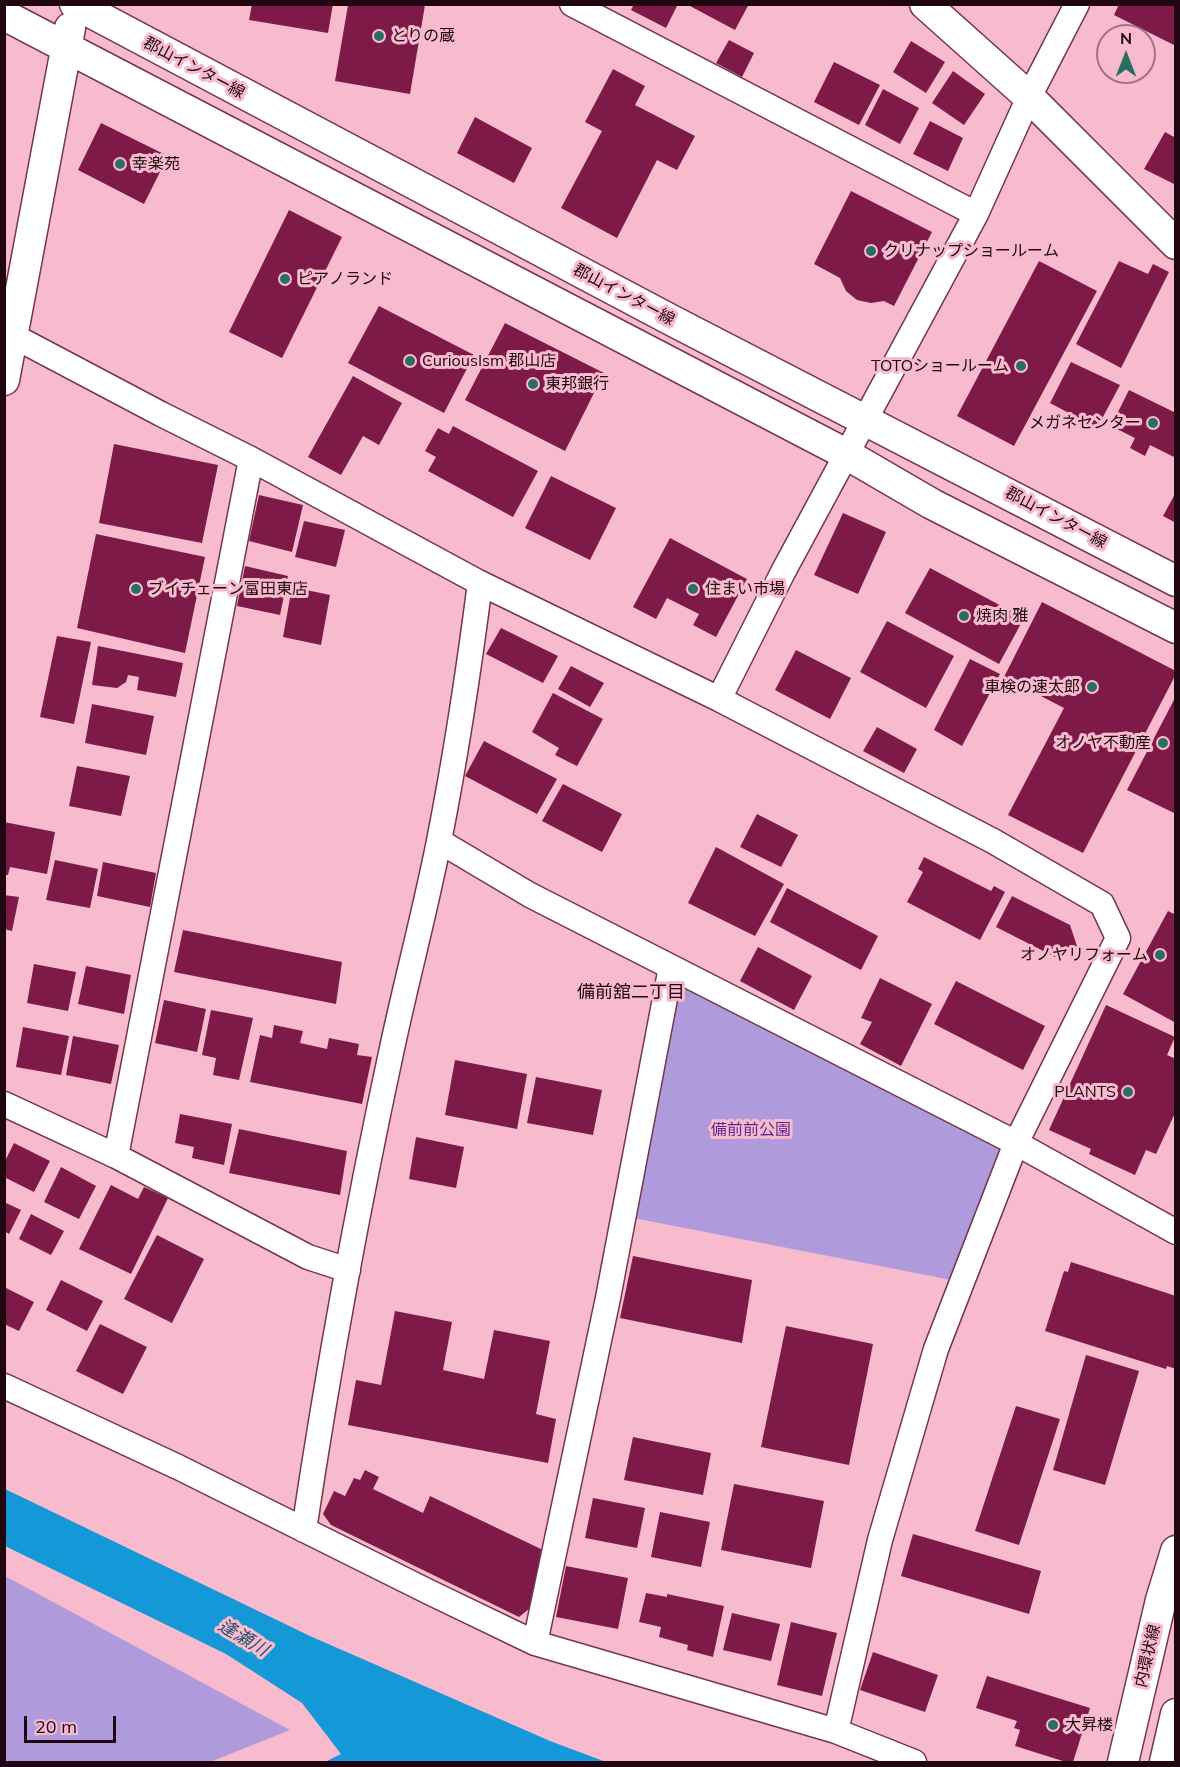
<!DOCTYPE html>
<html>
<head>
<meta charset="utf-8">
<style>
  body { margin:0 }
  #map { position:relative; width:1180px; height:1767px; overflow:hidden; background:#f8bbce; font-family:Mulish,sans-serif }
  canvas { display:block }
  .frame { position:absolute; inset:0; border:6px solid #1f0610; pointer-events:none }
  .north { position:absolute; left:1096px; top:24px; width:60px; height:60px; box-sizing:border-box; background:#f8bbce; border:2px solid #a17382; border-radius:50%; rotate:0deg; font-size:16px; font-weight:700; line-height:24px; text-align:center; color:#1f0610 }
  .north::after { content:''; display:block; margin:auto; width:21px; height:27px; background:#2a6e61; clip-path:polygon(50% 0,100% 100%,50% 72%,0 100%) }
  .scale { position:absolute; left:24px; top:1716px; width:92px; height:27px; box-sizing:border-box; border:3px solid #1f0610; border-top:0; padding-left:8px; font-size:18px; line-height:21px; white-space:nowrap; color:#1f0610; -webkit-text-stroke:4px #f8bbce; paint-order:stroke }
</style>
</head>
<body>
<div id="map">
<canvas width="1180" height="1767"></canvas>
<div class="frame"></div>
<div class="north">N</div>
<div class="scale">20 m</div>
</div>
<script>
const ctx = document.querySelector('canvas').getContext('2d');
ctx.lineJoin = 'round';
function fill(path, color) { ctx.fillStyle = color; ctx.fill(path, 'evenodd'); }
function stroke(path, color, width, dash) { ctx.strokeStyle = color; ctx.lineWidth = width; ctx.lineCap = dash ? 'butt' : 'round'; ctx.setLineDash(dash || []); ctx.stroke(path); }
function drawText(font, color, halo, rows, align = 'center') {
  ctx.font = font + ' Mulish,"Noto Sans JP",sans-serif'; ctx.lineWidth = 6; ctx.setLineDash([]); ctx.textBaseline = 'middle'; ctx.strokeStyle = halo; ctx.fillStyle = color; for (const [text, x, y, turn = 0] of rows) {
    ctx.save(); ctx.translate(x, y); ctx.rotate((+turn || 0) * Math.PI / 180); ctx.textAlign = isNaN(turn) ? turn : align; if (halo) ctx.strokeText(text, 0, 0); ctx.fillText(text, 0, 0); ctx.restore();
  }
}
const green = new Path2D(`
  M671,967L1016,1143L962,1282L623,1216Z
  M5,1576L290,1730L210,1762H5Z`);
const water = new Path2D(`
  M5,1489L310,1636L550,1741L606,1762H325L341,1754L302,1703L226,1654L5,1546Z`);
const building = new Path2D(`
  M252,4H333L328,33L249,20Z
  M634,4H678L666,28L631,10Z
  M692,4H749L735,30L690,6Z
  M1119,4H1176V46L1114,15Z
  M348,5H425L410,94L335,81Z
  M729,40L754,53L742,77L716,63Z
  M911,41L945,62L926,93L893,72Z
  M834,62L880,85L859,125L814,102Z
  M613,69L645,86L635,105L695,136L677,170L657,160L617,238L561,208L602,131L585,122Z
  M953,71L985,94L964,125L932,103Z
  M883,89L919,108L900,144L865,125Z
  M475,117L532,148L514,183L457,153Z
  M930,121L963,138L948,171L913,154Z
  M101,123L168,156L144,204L78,170Z
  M1165,132L1176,138V185L1144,169Z
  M851,191L932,232L894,306L884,301L871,303L857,300L846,291L840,278L814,264Z
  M289,210L342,237L282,358L229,332Z
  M1039,261L1097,291L1014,446L957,416Z
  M1119,261L1148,274L1153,264L1169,272L1121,368L1076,344Z
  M379,306L474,355L444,413L348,363Z
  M505,323L604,373L565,451L465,400Z
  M1071,362L1120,385L1097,428L1050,403Z
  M353,376L402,403L379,445L363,436L341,475L308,457Z
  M1129,390L1176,413V458L1150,445L1145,456L1130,448L1135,438L1111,426Z
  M453,426L538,471L513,517L428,471L436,457L425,451L438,428L449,434Z
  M114,444L218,465L202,543L99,523Z
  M551,476L616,508L590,560L525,528Z
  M1176,492V523L1163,516Z
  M259,495L303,505L292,552L249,541Z
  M843,513L886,532L858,594L814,575Z
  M304,521L345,530L336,567L295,557Z
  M96,534L205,557L185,653L77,628Z
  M670,538L747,579L716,637L693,625L699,614L667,598L656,619L633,607Z
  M245,566L288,576L280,615L237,606Z
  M930,568L1024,618L999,664L905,613Z
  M292,587L330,595L321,645L283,637Z
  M1042,602L1176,671V674L1083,853L1008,815L1064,708L1004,677Z
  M887,621L954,656L926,708L860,672Z
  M501,628L558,656L543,683L486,654Z
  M57,636L91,642L74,724L40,717Z
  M98,646L183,663L176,697L137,690L139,677L128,675L126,682L117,688L92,685Z
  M796,650L851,678L830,719L775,690Z
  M970,659L1000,674L962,746L934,730Z
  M571,666L604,683L590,707L558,689Z
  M553,693L603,719L577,766L555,755L559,748L532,732Z
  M1176,696V814L1127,790Z
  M92,704L154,716L146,755L85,743Z
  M877,727L917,749L904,773L863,751Z
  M484,741L557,779L537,814L465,776Z
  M77,766L130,776L121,816L69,806Z
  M563,784L622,814L602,852L542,821Z
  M757,814L798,835L781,867L740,847Z
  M4,822L55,832L47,874L10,867L8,875H4Z
  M716,847L784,884L755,936L688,903Z
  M924,857L991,891L994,886L1005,892L980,940L907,902L923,872L918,869Z
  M55,860L98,869L90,908L46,900Z
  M103,862L156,873L150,907L97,896Z
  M787,888L878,936L861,970L770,922Z
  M4,895L19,897L12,931L4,929Z
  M1012,896L1070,925L1078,949L1055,957L996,927Z
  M1168,911L1176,915V1023L1123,994Z
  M183,930L342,962L336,1004L174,972Z
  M758,947L812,976L794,1010L740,981Z
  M34,964L76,972L68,1011L27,1003Z
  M86,966L131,975L124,1014L78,1004Z
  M880,978L932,1004L901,1066L860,1044L872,1022L861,1018Z
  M956,981L1045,1026L1023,1070L934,1024Z
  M164,1000L206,1009L197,1052L155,1043Z
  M1106,1005L1175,1037L1167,1055L1176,1059V1111L1156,1154L1146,1150L1135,1175L1089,1154L1091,1149L1049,1130Z
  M211,1010L253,1018L239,1080L213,1075L216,1058L202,1055Z
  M274,1025L303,1031L300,1043L327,1049L329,1038L359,1044L357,1055L372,1057L362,1104L250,1082L260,1035L272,1038Z
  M23,1027L69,1036L61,1075L16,1067Z
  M73,1036L119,1045L111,1084L66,1075Z
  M455,1060L527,1074L517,1129L445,1115Z
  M536,1077L602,1090L593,1135L527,1123Z
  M180,1114L232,1124L224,1165L192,1158L194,1147L175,1143Z
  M239,1129L347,1151L340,1195L229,1173Z
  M416,1137L464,1147L456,1188L409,1179Z
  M14,1143L50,1161L34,1192L4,1177V1163Z
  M61,1167L96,1186L79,1219L44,1202Z
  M111,1185L138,1199L144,1187L168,1198L131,1274L79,1249Z
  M4,1202L21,1210L9,1234L4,1231Z
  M31,1214L64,1231L51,1255L19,1239Z
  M157,1235L204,1259L172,1323L124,1299Z
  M633,1256L752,1280L742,1343L620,1318Z
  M1071,1262L1176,1296V1369L1167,1366L1166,1369L1045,1331L1064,1271L1068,1272Z
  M61,1280L103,1301L87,1331L46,1310Z
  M4,1287L34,1302L19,1331L4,1324Z
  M395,1311L452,1322L443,1370L484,1379L494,1330L550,1341L536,1414L556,1419L548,1463L348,1425L356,1380L381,1385Z
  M100,1324L147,1347L123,1394L76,1371Z
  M786,1326L873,1344L849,1465L761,1447Z
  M1086,1355L1139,1371L1105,1485L1053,1470Z
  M1016,1406L1060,1419L1019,1545L975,1531Z
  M633,1437L711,1453L703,1495L624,1480Z
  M365,1470L379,1477L373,1489L423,1513L430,1496L543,1550L529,1609L519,1617L331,1525L323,1514L334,1491L345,1496L354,1478L360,1480Z
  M734,1484L824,1501L811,1568L721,1550Z
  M593,1498L645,1508L637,1548L585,1538Z
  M660,1512L710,1522L701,1567L651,1557Z
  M913,1534L1041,1571L1029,1614L901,1576Z
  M566,1566L628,1578L618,1629L556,1617Z
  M646,1593L667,1597V1594L724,1606L713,1657L687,1650L688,1645L659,1637L661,1627L639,1622Z
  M732,1613L780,1624L771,1661L723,1650Z
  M791,1622L837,1633L822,1696L777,1685Z
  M873,1652L938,1675L925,1712L860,1690Z
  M987,1676L1090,1708L1073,1762H1066L1015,1746L1020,1730L1014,1728L1017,1721L976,1708Z`);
const minor = new Path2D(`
  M572,4L976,214
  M4,331L161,414L251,459L480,583L719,699L993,841L1102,904L1118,938L1016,1143L936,1349L880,1540L836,1731
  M719,699L783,572L976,214L1029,97L1077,4
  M439,841L530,895L1016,1143L1176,1232
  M4,1104L116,1156L308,1257L348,1270
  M116,1156L251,459
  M4,1386L178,1467L429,1592L535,1643L836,1731L914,1762
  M304,1530C328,1370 357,1211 391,1053C406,982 425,912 439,841C456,755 469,669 480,583
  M535,1643L608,1298L671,967`);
const tertiary = new Path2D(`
  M75,4L671,320L1176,581
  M925,4L1029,97L1176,244
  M4,15L846,454L932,504L1176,628
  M4,380L70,28
  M1123,1762L1161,1600L1176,1551
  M1165,1762L1176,1714`);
const markers = [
  [379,36,6,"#2a6e61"],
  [120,164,6,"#2a6e61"],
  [871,251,6,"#2a6e61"],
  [285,279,6,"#2a6e61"],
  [410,361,6,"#2a6e61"],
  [1021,366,6,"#2a6e61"],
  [533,384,6,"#2a6e61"],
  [1153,423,6,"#2a6e61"],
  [136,589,6,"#2a6e61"],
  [693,589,6,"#2a6e61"],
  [964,616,6,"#2a6e61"],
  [1092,687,6,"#2a6e61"],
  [1163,743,6,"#2a6e61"],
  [1160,955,6,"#2a6e61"],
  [1128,1092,6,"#2a6e61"],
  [1053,1725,6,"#2a6e61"]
];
const poiNames = [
  ["とりの蔵",391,36],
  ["幸楽苑",132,164],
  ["クリナップショールーム",883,251],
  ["ピアノランド",297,279],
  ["CuriousIsm 郡山店",422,361],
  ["TOTOショールーム",1009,366,"right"],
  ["東邦銀行",545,384],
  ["メガネセンター",1141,423,"right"],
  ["ブイチェーン富田東店",148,589],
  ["住まい市場",705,589],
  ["焼肉 雅",976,616],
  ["車検の速太郎",1080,687,"right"],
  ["オノヤ不動産",1151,743,"right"],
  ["オノヤリフォーム",1148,955,"right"],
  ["PLANTS",1116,1092,"right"],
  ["大昇楼",1065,1725]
];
const streetNames = [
  ["郡山インター線",194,68,28],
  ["郡山インター線",624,295,28],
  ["郡山インター線",1056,518,28],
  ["内環状線",1148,1656,-77]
];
const parkNames = [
  ["備前前公園",751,1130]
];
const neighbourhoodNames = [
  ["備前舘二丁目",631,993]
];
const waterNames = [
  ["逢瀬川",243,1638,31]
];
fill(green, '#af9bdb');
fill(water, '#1598d8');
fill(building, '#7e1a48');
stroke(minor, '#75354d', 27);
stroke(tertiary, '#75354d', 33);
stroke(minor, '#fff', 24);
stroke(tertiary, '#fff', 30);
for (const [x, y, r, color] of markers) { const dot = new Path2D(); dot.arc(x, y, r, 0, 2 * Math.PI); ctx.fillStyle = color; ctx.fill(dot); stroke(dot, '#f8bbce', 2); }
drawText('16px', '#1f0610', '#f8bbce', poiNames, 'left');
drawText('16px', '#1f0610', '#f8bbce', streetNames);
drawText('16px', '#582997', '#f8bbce', parkNames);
drawText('18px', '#1f0610', '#f8bbce', neighbourhoodNames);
drawText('italic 18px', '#24526d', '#f8bbce', waterNames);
</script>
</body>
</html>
